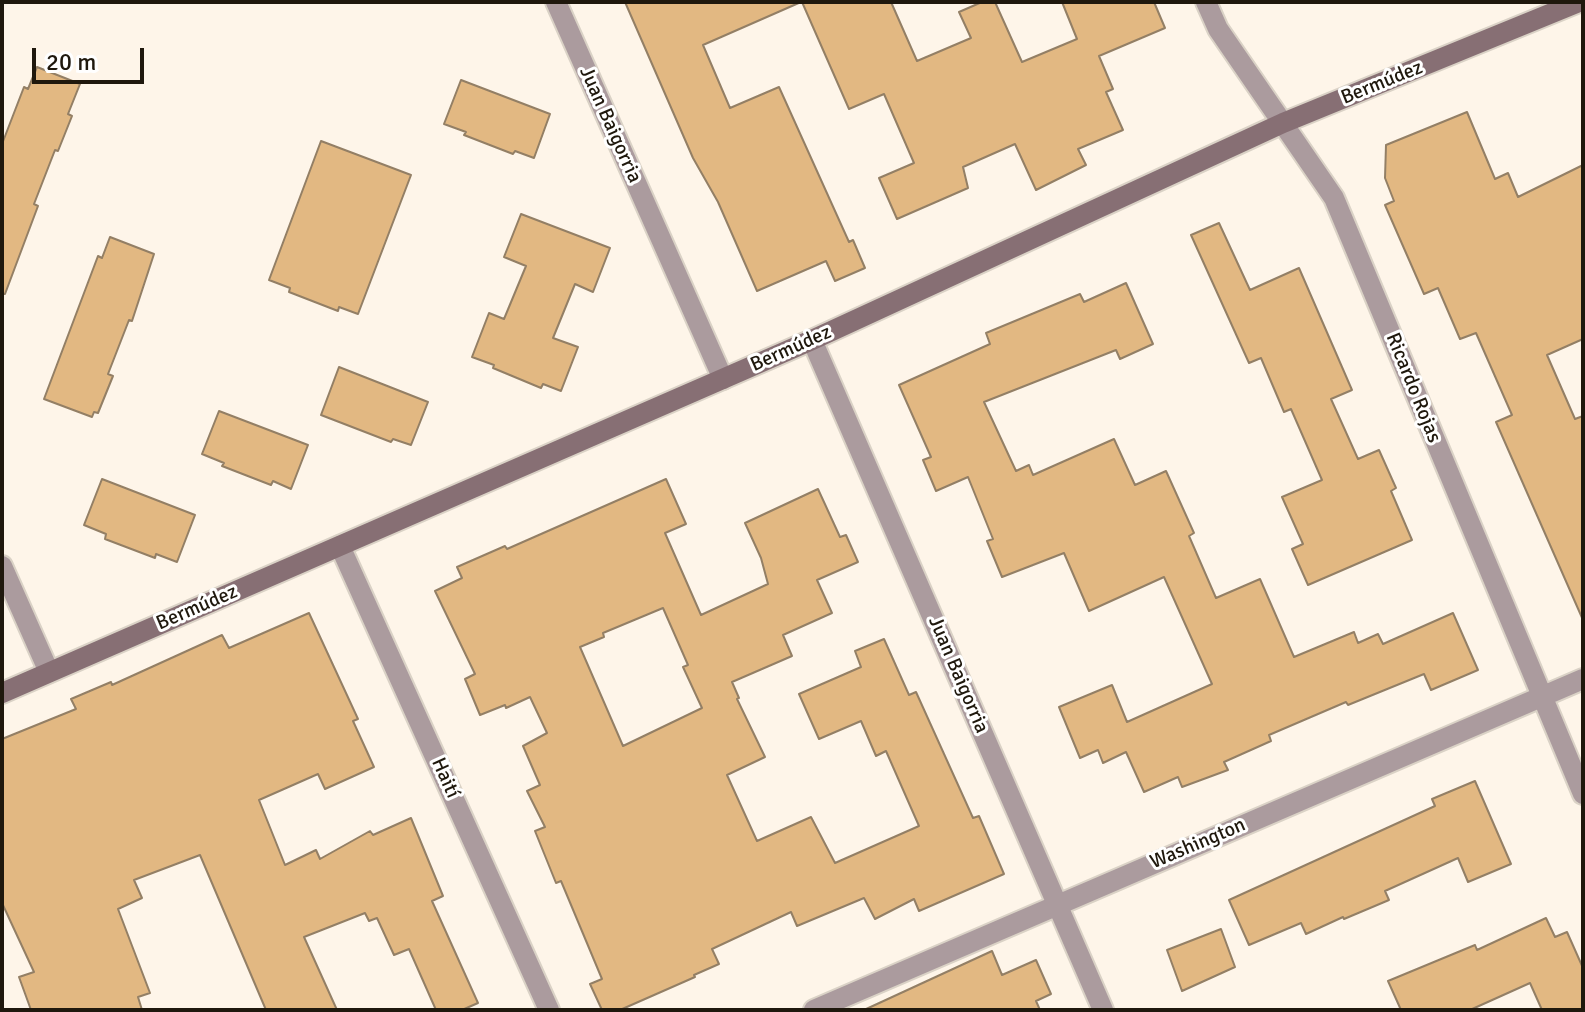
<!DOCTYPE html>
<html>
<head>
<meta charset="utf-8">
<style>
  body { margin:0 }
  #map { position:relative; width:1585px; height:1012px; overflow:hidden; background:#fef5e9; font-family:Signika,sans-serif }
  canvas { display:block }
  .frame { position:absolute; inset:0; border:4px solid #1f180d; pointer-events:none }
  .scale { position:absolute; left:32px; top:48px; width:112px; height:36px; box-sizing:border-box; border:4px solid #1f180d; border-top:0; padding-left:10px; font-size:24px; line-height:28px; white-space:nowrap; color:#1f180d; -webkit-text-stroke:6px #fff; paint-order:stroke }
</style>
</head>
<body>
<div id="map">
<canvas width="1585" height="1012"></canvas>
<div class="frame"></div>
<div class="scale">20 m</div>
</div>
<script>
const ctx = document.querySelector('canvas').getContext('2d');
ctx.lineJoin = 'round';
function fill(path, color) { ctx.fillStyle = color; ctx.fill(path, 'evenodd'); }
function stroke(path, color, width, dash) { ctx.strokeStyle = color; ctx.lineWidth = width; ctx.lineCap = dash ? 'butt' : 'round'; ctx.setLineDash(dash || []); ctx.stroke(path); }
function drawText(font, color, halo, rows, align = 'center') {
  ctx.font = font + ' Signika,sans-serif'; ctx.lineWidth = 6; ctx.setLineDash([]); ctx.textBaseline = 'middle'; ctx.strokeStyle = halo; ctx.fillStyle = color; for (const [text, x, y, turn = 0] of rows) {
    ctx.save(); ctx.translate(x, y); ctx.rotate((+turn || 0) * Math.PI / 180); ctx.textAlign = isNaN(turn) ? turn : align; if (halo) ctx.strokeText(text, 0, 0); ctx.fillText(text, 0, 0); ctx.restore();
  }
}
const building = new Path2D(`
  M625,2H801L703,45L730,108L779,87L849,242L853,240L865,268L835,281L826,261L757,291L718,202L693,158Z
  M802,2H891L917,61L971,38L959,12L982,2H995L1022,62L1077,39L1062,2H1154L1165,28L1099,56L1113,89L1106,92L1123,130L1078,149L1086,165L1036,190L1015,144L963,167L968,188L897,219L879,178L914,163L884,94L849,109Z
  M37,67L80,84L68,114L72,116L58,151L55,150L34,204L38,206L5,294H2V144L24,87L28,89Z
  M461,80L550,114L534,158L515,151L513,154L464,135L466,132L444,124Z
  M1467,112L1495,179L1508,173L1518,197L1583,165V339L1547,355L1575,419L1583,416V620L1496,422L1512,415L1476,333L1460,339L1438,288L1424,294L1385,205L1394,201L1385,178L1386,145Z
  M321,141L411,175L358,314L339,307L338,311L289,292L290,288L269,280Z
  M521,214L610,248L593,292L575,284L553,338L578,347L561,391L543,384L541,388L493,368L494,365L472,357L489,313L504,319L526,266L504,257Z
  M1219,223L1250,290L1299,268L1352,390L1331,399L1358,459L1379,450L1396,488L1391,491L1412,540L1308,585L1292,549L1303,544L1282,497L1322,480L1291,409L1284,412L1261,358L1249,363L1191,235Z
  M110,237L154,254L132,321L129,320L108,374L113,376L98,413L94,412L92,417L44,399L98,256L102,258Z
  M1126,283L1153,344L1120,359L1116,350L984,402L1016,471L1029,465L1033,475L1114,439L1135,485L1166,471L1194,533L1189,536L1216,598L1260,579L1294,657L1354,632L1358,643L1378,634L1383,644L1453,613L1478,670L1431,690L1424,674L1348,705L1346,702L1269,735L1271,741L1224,762L1228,770L1182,787L1178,777L1144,792L1126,752L1103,763L1098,750L1080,758L1059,707L1112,685L1127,722L1212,684L1164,577L1089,611L1064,553L1002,577L987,541L993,539L968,477L936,491L923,460L931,457L899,385L990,344L986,333L1080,294L1084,302Z
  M339,367L428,402L411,445L393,439L391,442L321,415Z
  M219,411L308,445L291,489L273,481L271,485L222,466L224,463L202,454Z
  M102,479L195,515L177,562L156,554L155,558L105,539L106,534L84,525Z
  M666,479L686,524L665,533L701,615L768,584L761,558L745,523L818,489L840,537L846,535L858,562L817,580L832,613L783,635L792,656L732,682L739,698L737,699L765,757L727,775L757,841L811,817L835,863L919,826L886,751L876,756L861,721L819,739L799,694L861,667L855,651L884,639L909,695L916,692L973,818L979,816L1004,874L919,911L914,899L875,919L864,898L797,926L791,912L712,949L719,964L694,975L695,977L620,1010H602L590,984L602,979L561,881L556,883L535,831L545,827L527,791L540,785L523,746L547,733L530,697L506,708L505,705L480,715L465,679L475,674L435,591L462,578L457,567L505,546L507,549ZM663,608L688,665L683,667L702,708L623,746L580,647L604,637L603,633Z
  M309,613L358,719L353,721L374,767L325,789L318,774L259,800L285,865L316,850L320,859L370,831L373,835L411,818L443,896L432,901L478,1003L462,1010H436L409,949L394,955L377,918L369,921L365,913L304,937L337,1010H266L200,855L134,880L142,898L118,909L150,993L138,997L142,1010H31L19,977L34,972L2,903V739L76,709L71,699L111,682L112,685L222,635L229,648Z
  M1475,781L1511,864L1468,882L1458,858L1385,891L1389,900L1344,919L1343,917L1306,934L1301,923L1249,945L1229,900L1435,806L1432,799Z
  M1546,918L1555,937L1567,932L1583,968V1010H1542L1530,983L1470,1010H1401L1388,981L1475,945L1477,950Z
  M1221,929L1235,967L1182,991L1167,950Z
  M992,951L1002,975L1036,960L1051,994L1036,1001L1040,1010H864Z`);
const minor = new Path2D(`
  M556,2L723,379
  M1206,2L1218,29L1334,198L1583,794
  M812,340L1103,1010
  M340,546L549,1010
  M814,1010L1583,679`);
const tertiary = new Path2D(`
  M2,566L49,672`);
const secondary = new Path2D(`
  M2,693L812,340L1283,123L1579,2`);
const streetNames = [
  ["Bermúdez",1382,83,-22],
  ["Juan Baigorria",610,125,66],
  ["Bermúdez",791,349,-24],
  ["Ricardo Rojas",1413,388,68],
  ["Bermúdez",197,608,-23],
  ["Juan Baigorria",958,675,67],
  ["Haití",445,778,66],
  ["Washington",1198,844,-23]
];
fill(building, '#e2b882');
stroke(building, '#937f65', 2);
stroke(minor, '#dad2c6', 24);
stroke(tertiary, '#dad2c6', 24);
stroke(secondary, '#dad2c6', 24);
stroke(minor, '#ab9b9e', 20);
stroke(tertiary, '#ab9b9e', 20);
stroke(secondary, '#876f74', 20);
drawText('20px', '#1f180d', '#fff', streetNames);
</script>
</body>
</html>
